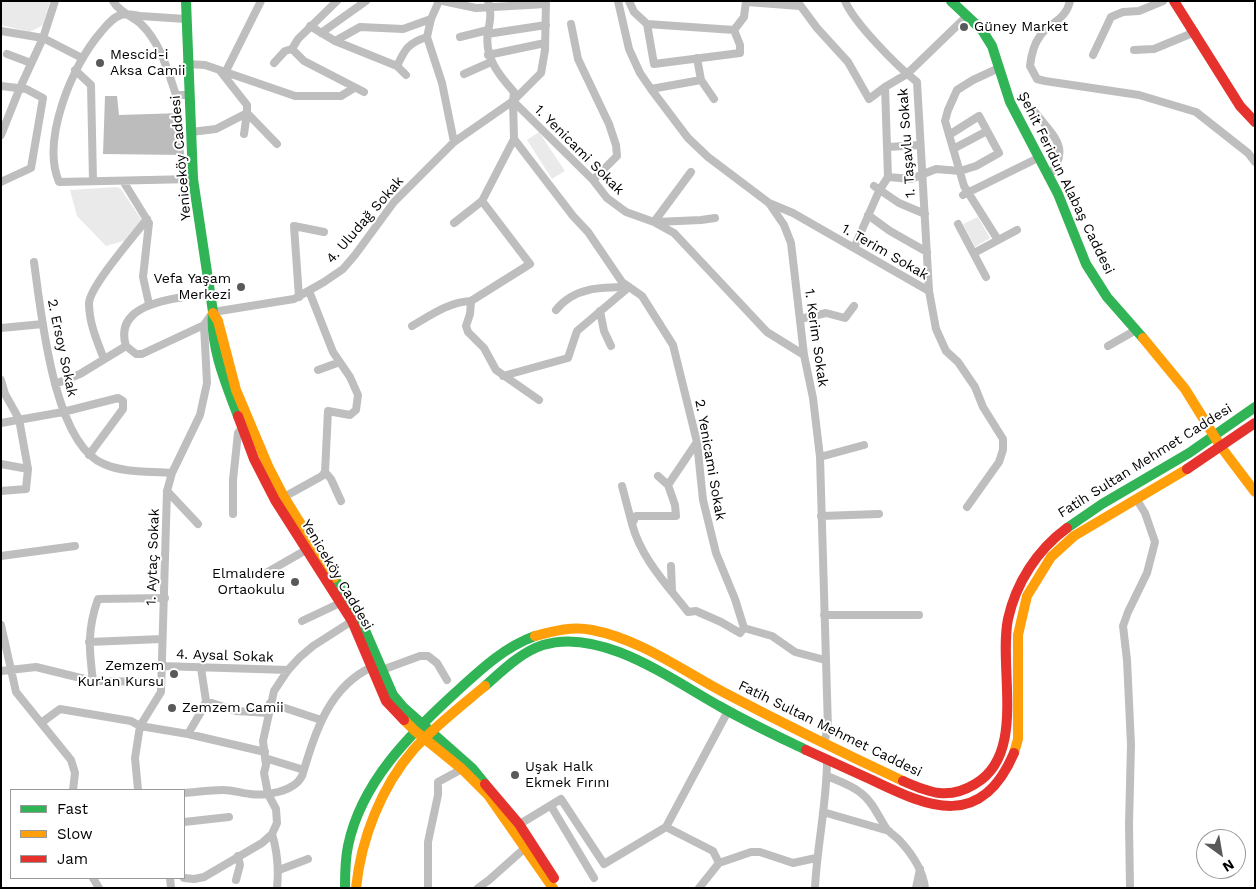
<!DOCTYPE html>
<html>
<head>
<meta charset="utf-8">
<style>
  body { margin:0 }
  #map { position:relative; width:1256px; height:889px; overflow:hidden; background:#fff; font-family:"Work Sans",sans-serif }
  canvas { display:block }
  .frame { position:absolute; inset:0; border:2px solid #000; pointer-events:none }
  .legend { position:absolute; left:10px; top:789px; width:175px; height:90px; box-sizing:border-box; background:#fff; border:1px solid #999; margin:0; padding:6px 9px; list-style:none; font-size:15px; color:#000 }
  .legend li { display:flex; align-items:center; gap:10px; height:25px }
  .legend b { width:25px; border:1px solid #999 }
  .north { position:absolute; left:1196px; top:829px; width:50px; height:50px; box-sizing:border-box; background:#fff; border:1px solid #999; border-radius:50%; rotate:148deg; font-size:14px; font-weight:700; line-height:20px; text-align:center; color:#000 }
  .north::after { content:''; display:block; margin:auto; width:18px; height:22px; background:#595959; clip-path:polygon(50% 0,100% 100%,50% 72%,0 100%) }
</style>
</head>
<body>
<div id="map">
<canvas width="1256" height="889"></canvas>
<div class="frame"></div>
<ul class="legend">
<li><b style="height:6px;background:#30b455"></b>Fast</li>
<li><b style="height:6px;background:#ff9f0a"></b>Slow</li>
<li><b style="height:6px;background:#e5322d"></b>Jam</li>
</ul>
<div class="north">N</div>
</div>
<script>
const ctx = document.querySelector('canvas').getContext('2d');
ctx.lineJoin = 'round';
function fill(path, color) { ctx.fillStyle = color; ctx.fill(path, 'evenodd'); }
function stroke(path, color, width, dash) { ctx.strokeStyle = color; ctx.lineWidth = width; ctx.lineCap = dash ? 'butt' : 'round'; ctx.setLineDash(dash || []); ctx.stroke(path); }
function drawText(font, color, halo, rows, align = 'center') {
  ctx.font = font + ' "Work Sans",sans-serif'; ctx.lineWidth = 4; ctx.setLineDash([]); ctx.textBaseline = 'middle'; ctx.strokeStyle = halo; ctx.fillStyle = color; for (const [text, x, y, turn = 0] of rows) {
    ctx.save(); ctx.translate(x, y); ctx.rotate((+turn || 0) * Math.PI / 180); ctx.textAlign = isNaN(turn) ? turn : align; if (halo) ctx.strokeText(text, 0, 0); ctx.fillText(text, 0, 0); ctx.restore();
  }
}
const green = new Path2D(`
  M1,1H50L43,25L30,32L1,25Z
  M539,132L565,171L552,179L527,140Z
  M117,187L121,189L143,222L127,240L106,246L77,216L70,190Z
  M978,217L990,238L975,247L963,224Z`);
const water = new Path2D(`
  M105,96H117L119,115L182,113L184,155L103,154Z`);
const street = new Path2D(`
  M113,1C119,12 132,16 141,24C160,42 168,71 176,95H189
  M439,1L431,19L427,37L442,83L454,142
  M443,1L476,8L546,4
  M488,1C492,13 490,21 488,32C484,57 498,74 514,92L513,101L593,180L607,198L626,212L654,222L674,233L767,332L804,355
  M618,1L629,49L640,73L651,89L688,138L708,157L769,203L784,225L791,243L804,355L813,398L820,457L828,728L824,743
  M629,1L634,12L647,24L654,64L740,53V45L734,30
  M797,1L817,28L848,62L869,99L885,87L907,74L967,16
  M845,1C854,23 898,67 917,82L929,291
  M1070,1C1066,20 1050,22 1040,36C1034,44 1031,57 1030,66L1037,79L1045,81L1139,95L1196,112L1248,153L1255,162
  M747,2L800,6
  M186,19C171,18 155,17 140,16C134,15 126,13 121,15C113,17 106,26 101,32C72,65 41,140 59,182L193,179
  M571,24L578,59L609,124L616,145L617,156L593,180
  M647,24L734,30
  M310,26L335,41L397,66L406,75
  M734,30L744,17L746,1
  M1,31L43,38L82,58
  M321,33L366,1
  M487,34L546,25
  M460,37L488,30
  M335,41L360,27L403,29L431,19
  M292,49L304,61L364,92
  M292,49L298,39L337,1
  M1134,50L1154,49L1195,32
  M7,54L31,63
  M488,55L545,43
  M1093,55L1111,17L1123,12L1139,11L1163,1
  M697,58L701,80L714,99
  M274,63L285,51L292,49
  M187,64L205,65L295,96H341L354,88
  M397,66C405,49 408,43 427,37
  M75,70L91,85L93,181
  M221,72L247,105V113L277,144
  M225,73L261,1
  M464,74L491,62
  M1,86L26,89L43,98L31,168L1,182
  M651,89L701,80
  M1034,111C1052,135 1073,148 1048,177
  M191,132L216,129L247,113
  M244,134L247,113
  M1,135L19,90L43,38L55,1
  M514,139L573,216L588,232L622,282L642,296L673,345L697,442L703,500L716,553L735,599L744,628L772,636L795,652L825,660
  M888,147L920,145
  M953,149L987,131
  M888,177L911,179L936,169L960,171L976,166L999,153L979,116L949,135
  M123,181L149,223L143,277L149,304
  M874,186L899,203L925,214
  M963,195L1038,158
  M769,203L793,213L929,291L936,329L946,351L958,362L975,387L983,407L1003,439V450L999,462L967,507
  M868,215L890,231L927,252
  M654,222L691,172
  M656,222L701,220L715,218
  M454,223L482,201L514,139L513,101
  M958,224L986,277
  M998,240L964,186L945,121L948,110L957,90L973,80L999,68
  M854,248L879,191L888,177L885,87
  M974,253L1017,230
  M34,262C41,311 53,444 104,464C124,473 150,471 172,473
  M299,297L294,226L324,232
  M471,301L530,264L482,201
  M556,310C574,287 602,287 629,287
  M600,311L604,331L611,346
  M800,319L826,313L845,318L854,306
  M412,326C431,315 449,302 471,301L470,314L466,326L468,332L484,348L496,370L539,400
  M1,328L43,324
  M126,346L136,354H142L204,325L213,312L294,299L324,282L343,269L355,255L394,202L454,142L513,101L541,73L545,50L546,1
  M1108,346L1136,330
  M104,359C97,341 89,323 89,303C90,286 135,235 147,219
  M318,370L340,362
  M503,376L568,358L577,331L629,287
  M1,380L5,394L19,419L28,469L26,489L1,491
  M55,384L80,374L126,346C112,301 180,298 210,293
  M1,423L63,412L118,398L123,401V409L89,455
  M697,442L668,485L675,505L676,516H636L632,524C641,558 667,585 688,612L696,611L721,622L740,633L744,628
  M820,457L864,445
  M1,464L28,469
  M325,472L331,479L341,501
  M658,476L668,485
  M622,486L632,524
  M167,491L198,524
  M284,497L322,476L325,472L328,411L350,415L356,410L358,395L350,377L333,352L309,291
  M233,514V480L238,433L242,428
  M821,516L879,514
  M1,556L75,546
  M671,566L672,591
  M266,573L306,550
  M824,615H919
  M302,621L340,603
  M1,625L16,692L71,760L75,773L73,790
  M89,642L162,639
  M161,666L288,670
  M382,670L420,656H428L437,663L447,680
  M1,671L36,667L93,681L161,682
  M93,681C89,649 87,630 98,599L165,598
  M206,701L236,711L269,713
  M270,703L321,720
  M41,723L60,709L131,721L140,726L188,734L265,752
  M188,734L202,710L206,701L201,668
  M265,758L304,770
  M827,776C839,781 851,785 861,793C873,802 878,816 886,828C889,833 896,836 900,841C912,854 923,870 925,888
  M138,790L135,758L140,726L161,692L167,491L172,473L200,415L207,383L204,325
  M184,793C197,792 210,790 223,790C232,790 241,793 250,794C266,796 294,792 302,776C315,734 328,687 372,667
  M551,806L594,878
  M823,812L889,831
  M184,822L229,817
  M515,827L561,799L604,864L666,827L728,711
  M666,827L713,851L719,863L699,888
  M719,863L751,852H760L793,863L816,858
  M279,870L308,859
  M93,878L99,888
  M170,878L171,888
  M184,878L194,879L204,877L262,843L272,834
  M236,880L240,865L238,856
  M277,888C279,868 278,853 272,834L277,823L276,809L268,794L264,773L266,765L263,741L274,691L288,670L300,657L313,646L352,621
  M428,888V842L438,795V782L462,769
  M478,888L489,880L525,848
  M815,888C817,845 827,803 827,760
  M916,888L920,869
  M1130,888L1129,824L1131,745L1127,660L1123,626L1128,612L1147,573L1155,542L1145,513L1137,500`);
const fast = new Path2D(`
  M186,1L193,179L213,312C210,347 226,384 238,416
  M951,1L982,30L992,46L1010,102L1058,194L1086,264L1107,297L1143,338
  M1067,528L1102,504L1189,453L1255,407
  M334,578L361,621L393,695L403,707L472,768L485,784
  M485,686C502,671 521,652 543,645C602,627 672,680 721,707C749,723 777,736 806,750
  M345,888C345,874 345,860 348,846C361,783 409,735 455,693C479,671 504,647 535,636`);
const slow = new Path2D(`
  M213,313L218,321L236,390L268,466L284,497L334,578
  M1143,338L1185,389L1221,447L1255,492
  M535,636C554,631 572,626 592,630C640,639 683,671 725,693C784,724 843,753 903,781
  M404,720L414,730L462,769L488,795L553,888
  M1014,753L1018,739V635L1027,596L1051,557L1074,536L1187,469
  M356,888C361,839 381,787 414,749C435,726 461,706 485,686`);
const jam = new Path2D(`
  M1174,1L1240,106L1255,122
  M238,416L254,459L275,500L352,621L386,701L404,720
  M1187,469L1255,423
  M806,750C828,760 850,770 872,780C930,808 981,830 1014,753
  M903,781C930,793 949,800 975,784C1027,754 998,669 1008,619C1016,583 1037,550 1067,528
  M485,784L519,824L554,878`);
const markers = [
  [964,27,5,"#595959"],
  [100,63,5,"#595959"],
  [241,287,5,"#595959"],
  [295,582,5,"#595959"],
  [174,674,5,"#595959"],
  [172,708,5,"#595959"],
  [515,775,5,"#595959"]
];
const poiNames = [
  ["Güney Market",974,27],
  ["Mescid-i",110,55],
  ["Aksa Camii",110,71],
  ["Vefa Yaşam",231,279,"right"],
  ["Merkezi",231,295,"right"],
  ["Elmalıdere",285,574,"right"],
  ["Ortaokulu",285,590,"right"],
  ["Zemzem",164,666,"right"],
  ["Kur'an Kursu",164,682,"right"],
  ["Zemzem Camii",182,708],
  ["Uşak Halk",525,767],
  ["Ekmek Fırını",525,783]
];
const streetNames = [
  ["1. Taşavlu Sokak",907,143,-94],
  ["1. Yenicami Sokak",579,150,45],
  ["Yeniceköy Caddesi",181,158,-95],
  ["Şehit Feridun Alabaş Caddesi",1066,183,64],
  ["4. Uludağ Sokak",365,220,-49],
  ["1. Terim Sokak",885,252,30],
  ["1. Kerim Sokak",816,338,82],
  ["2. Ersoy Sokak",62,348,78],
  ["2. Yenicami Sokak",710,460,80],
  ["Fatih Sultan Mehmet Caddesi",1145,461,-32],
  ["1. Aytaç Sokak",153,557,-88],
  ["Yeniceköy Caddesi",337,575,59],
  ["4. Aysal Sokak",225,656,2],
  ["Fatih Sultan Mehmet Caddesi",830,729,26]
];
fill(green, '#eaeaea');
fill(water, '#bcbcbc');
stroke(street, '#bebebe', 8);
stroke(fast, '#30b455', 10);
stroke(slow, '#ff9f0a', 10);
stroke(jam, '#e5322d', 10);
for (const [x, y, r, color] of markers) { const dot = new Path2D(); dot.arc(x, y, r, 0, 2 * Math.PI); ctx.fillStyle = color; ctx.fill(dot); stroke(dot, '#fff', 2); }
drawText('14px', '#000', '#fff', poiNames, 'left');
drawText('14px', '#000', '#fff', streetNames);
</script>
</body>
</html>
